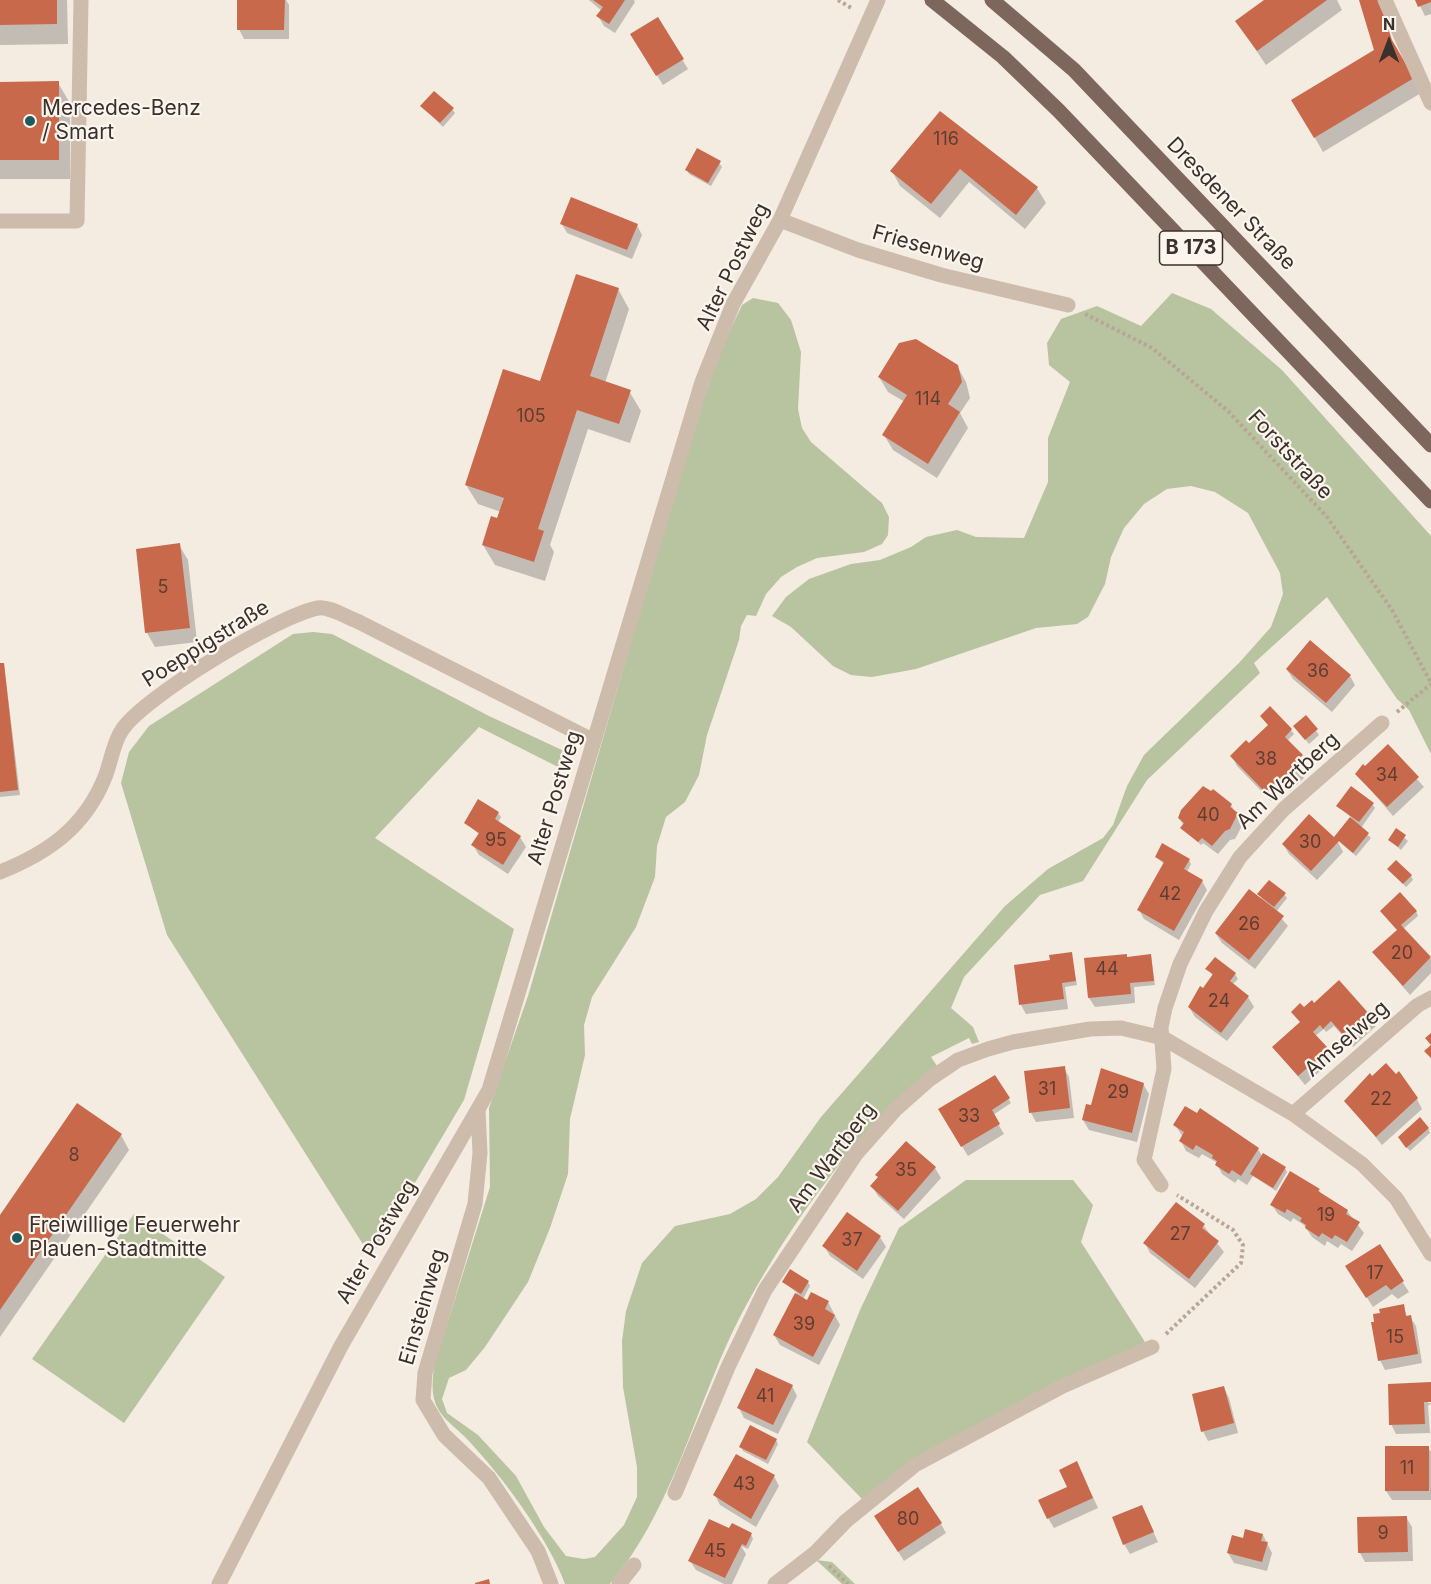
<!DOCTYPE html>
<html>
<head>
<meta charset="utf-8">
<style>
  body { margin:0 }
  #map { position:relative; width:1431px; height:1584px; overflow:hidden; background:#f4ebe1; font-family:Inter,sans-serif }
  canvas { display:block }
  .north { position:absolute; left:1359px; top:12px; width:60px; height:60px; -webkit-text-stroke:4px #fbf5ee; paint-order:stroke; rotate:0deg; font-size:16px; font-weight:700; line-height:24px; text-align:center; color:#3b302b }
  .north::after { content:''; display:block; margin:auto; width:21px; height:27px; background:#3b302b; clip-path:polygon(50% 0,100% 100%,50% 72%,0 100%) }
</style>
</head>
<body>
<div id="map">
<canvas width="1431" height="1584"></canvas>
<div class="north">N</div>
</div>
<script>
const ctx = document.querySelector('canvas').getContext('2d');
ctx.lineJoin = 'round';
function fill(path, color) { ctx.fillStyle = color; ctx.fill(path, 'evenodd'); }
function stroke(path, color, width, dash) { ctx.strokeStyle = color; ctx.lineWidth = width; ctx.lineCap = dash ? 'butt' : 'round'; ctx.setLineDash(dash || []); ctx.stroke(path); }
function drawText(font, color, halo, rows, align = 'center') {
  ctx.font = font + ' Inter,sans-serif'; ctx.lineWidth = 4.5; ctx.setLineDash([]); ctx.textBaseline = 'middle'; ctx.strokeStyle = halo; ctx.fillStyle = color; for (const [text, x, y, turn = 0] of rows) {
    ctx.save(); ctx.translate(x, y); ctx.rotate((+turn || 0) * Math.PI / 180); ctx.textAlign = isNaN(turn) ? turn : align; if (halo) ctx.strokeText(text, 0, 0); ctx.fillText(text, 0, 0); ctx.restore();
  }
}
const green = new Path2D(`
  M1172,293L1211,309L1282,370L1431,536V754L1409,710L1397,699L1327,597L1254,663L1260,673L1147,780L1083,881L1040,895L964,977L951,1008L973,1027L979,1042L972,1044L969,1038L931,1057L937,1066C856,1127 770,1251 727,1344C691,1424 668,1515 610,1584H565C549,1539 501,1475 468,1440C457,1428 440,1418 435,1402C431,1391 433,1377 434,1366L490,1187L489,1108L528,996L689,443L720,352L742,305L753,298L778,303L791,320L801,352L798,409L802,428L811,442L882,503L889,517L888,535L882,544L864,552L817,558L797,567L781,577L766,594L756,616L747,615L741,626L739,640L707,735L699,775L685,802L666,817L657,846L655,877L636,927L592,997L584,1025L585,1055L570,1119L568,1174L550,1228L528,1282L485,1347L466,1370L449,1378L442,1399L447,1413L478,1435L516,1476L544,1527L566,1556L584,1559L595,1557L624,1525L637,1497V1467L623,1387L622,1341L626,1311L642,1263L675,1226L730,1214L756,1199L778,1177L821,1117L1005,906L1048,869L1103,838L1113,825L1127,786L1144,755L1239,663L1271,627L1283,594L1280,573L1248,513L1215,492L1191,486L1167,489L1144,504L1124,528L1111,557L1105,584L1088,617L1077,624L1036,628L916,669L872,677L851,675L833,666L791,627L772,616L786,597L809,579L851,564L880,560L911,547L926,537L957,530L976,537L1024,538L1048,482V438L1070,382L1049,365L1047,343L1061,319L1097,306L1141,326Z
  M313,632L332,634L489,716L564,751L560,768L479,727L375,838L514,929L464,1100L371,1257L167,935L121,783L129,752L149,726L293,634Z
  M966,1180H1073L1093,1205L1081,1242L1145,1342L862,1499L807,1442L860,1310L899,1228Z
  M134,1214L225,1277L124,1423L32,1359Z
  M816,1560L832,1562L855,1584H842Z`);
const shadow = new Path2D(`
  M0,0H67L68,44L0,45Z
  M239,0H286L289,5V39H244L239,29Z
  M589,0H634L635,2L615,33L604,26L598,16L602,11Z
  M1266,0H1337L1342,10L1266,65L1237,22Z
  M1360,0L1393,46L1421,93L1323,152L1293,100L1376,51Z
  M1417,0H1431V14L1425,16Z
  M657,19L688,69L663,85L632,35Z
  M58,83L70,103V179H0V84Z
  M422,106L452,109L455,113L443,127Z
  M940,113L1037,188L1046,203L1025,229L969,182L940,218L900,186L892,171Z
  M719,163L722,167L711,186L689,174L687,170Z
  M562,224L637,225L642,235L632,259L567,233Z
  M618,289L629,309L605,383L629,391L641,411L630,443L588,429L550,545L554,552L545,581L495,565L483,545L501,512L478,504L466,485L541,383Z
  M957,366L966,382L970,398L960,413L968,428L937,478L893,450L884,435L905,402L888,392L879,377Z
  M179,545L188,560L197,642L155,647L147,633Z
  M4,664L20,795L0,797V665Z
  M1287,670L1350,676L1355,685L1332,712L1293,679Z
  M1262,717L1291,730L1294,734L1287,741L1307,766L1300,773L1304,778L1290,791L1286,787L1271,801L1237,766L1232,756L1249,745L1269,726Z
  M1306,717L1319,735L1309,744L1298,730Z
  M1388,746L1424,787L1393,816L1357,774Z
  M1372,804L1375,808L1361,828L1371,838L1356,856L1337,840L1343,852L1317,880L1289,854L1283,844L1334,839L1352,818L1338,806Z
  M1231,805L1243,824L1235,839L1230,840L1218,854L1203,843L1201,845L1182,828L1184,826L1179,818Z
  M498,813L501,817L498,823L520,837L526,847L508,874L479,855L473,845L480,835L466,823Z
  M1396,830L1408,841L1401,850L1390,840Z
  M1156,857L1189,860L1191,864L1187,872L1202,881L1207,890L1179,940L1144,919L1139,910L1164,864Z
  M1389,869L1411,876L1413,880L1406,887Z
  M1284,894L1287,898L1276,912L1288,926L1255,969L1222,943L1216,934L1264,902L1259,895Z
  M1416,911L1418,916L1403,929L1431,959V973L1410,995L1374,953L1398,930L1384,915Z
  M1071,953L1077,985L1065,987L1068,1009L1026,1014L1021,1005L1052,961Z
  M1126,955L1128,958L1151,956L1155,985L1134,987L1135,1003L1095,1007L1089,998Z
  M1215,959L1235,974L1238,979L1232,985L1248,997L1254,1007L1227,1041L1195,1017L1189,1007L1213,976L1207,969Z
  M1314,1005L1370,1016L1376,1026L1353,1047L1334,1026L1326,1032L1324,1029L1315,1036L1333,1059L1305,1085L1274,1047L1302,1022L1293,1012Z
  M1064,1068L1069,1077L1074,1118L1036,1122L1031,1113Z
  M995,1077L1011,1103L993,1115L1004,1134L968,1156L940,1110Z
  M1143,1084L1149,1094L1137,1142L1089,1130L1083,1120L1092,1107Z
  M1417,1099L1422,1109L1382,1145L1346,1101Z
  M1200,1110L1230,1128L1233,1134L1258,1149L1262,1156L1285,1168L1287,1172L1276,1191L1253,1176L1247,1185L1238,1179L1235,1183L1222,1174L1216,1162L1202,1154L1199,1158L1186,1151L1181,1141L1183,1137L1175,1125L1197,1115Z
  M1428,1128L1430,1133L1410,1151L1402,1142Z
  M121,1135L129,1150L0,1337V1217Z
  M906,1143L935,1168L941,1178L904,1219L878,1196L872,1186L879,1178L877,1175Z
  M1319,1190L1322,1196L1347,1211L1364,1233L1352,1251L1341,1244L1338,1248L1327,1241L1325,1246L1312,1237L1304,1225L1293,1218L1291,1222L1278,1214L1272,1205Z
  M1203,1225L1224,1252L1195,1288L1150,1253L1145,1243Z
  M880,1237L886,1247L863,1279L830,1256L824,1246Z
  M1379,1246L1409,1292L1398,1299L1392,1294L1373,1307L1353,1276Z
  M784,1282H808L810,1286L803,1299L808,1302H828L840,1325L819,1365L780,1345L774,1335L797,1293Z
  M1403,1306L1407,1317H1410L1416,1326L1422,1363L1385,1370L1380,1360Z
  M1431,1384V1400H1428V1403H1431L1428,1406L1430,1433L1396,1434L1391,1424Z
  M792,1386L797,1396L778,1434L744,1418L739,1408Z
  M1224,1388L1229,1398L1238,1433L1208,1441L1203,1431Z
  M776,1440L778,1444L768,1464L743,1451L741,1447Z
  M1428,1448L1431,1452V1500H1392L1386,1491Z
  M1082,1473L1098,1508L1054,1528L1048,1518Z
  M774,1476L779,1486L756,1527L720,1505L715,1495Z
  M1142,1507L1158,1542L1130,1554L1124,1544Z
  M1406,1517L1412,1527L1413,1561L1365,1562L1360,1553Z
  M941,1524L946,1533L904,1561L882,1526Z
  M730,1530L751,1534L753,1539L748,1549L741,1546L746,1554L732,1584H724L696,1570L690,1561Z
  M1263,1535L1272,1553L1267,1571L1234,1563L1228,1553L1244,1540Z`);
const building = new Path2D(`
  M0,0H57V24L0,25Z
  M237,0H285L284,30H237Z
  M593,0H625L609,24L596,16L603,7Z
  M1264,0H1327L1257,51L1235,21Z
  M1359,0H1379L1392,40L1414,78L1314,138L1291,100L1374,50Z
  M1415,0H1431V2L1418,7Z
  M658,17L684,59L656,76L630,34Z
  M59,81V160H0V82Z
  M434,91L454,108L440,123L420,106Z
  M940,111L1038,187L1016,215L960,169L931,204L890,171Z
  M697,148L721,161L708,183L685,170Z
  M571,197L638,224L627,250L560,224Z
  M576,274L619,288L590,376L631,390L619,424L577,410L538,529L544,531L534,562L482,545L491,516L497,518L504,498L465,485L503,369L540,381Z
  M916,339L958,365L962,382L948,404L960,412L928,464L882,435L907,395L878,377L899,343Z
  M180,543L190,628L145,633L136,549Z
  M1310,640L1351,675L1326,703L1286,669Z
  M0,663H4L18,790L0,792Z
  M1270,706L1292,729L1285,737L1303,755L1295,763L1299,768L1284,782L1280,778L1265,792L1230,756L1246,740L1249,743L1268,725L1260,716Z
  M1306,715L1318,729L1305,740L1293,726Z
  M1388,744L1419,777L1387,807L1355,774L1363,764L1365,766Z
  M1203,786L1211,791L1213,789L1232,804L1230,807L1238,813L1230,829L1225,831L1212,846L1202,838L1198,842L1180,828L1184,823L1178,818L1181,810Z
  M1351,786L1374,803L1359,822L1336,806Z
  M478,799L499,812L495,819L521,836L503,865L471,845L479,833L464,823Z
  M1309,814L1334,837L1350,817L1369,833L1353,853L1339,841L1311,871L1282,844Z
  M1396,828L1406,835L1398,847L1388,840Z
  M1162,843L1190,859L1184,869L1203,880L1174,931L1137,910L1164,862L1155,857Z
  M1396,860L1412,875L1403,884L1387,869Z
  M1269,880L1286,893L1274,907L1257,894Z
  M1249,889L1284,916L1249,960L1215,933Z
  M1400,892L1417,911L1401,925L1431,957L1403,986L1372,952L1397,930L1380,911Z
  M1072,952L1076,981L1062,983L1064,999L1019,1005L1014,965L1050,960L1049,955Z
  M1127,954V957L1151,954L1154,981L1130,983L1131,994L1088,998L1084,958Z
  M1215,957L1236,973L1230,981L1249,996L1221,1033L1188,1007L1200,986L1203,988L1213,974L1205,969Z
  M1339,980L1371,1016L1346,1038L1331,1021L1323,1029L1320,1025L1313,1032L1329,1049L1298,1076L1272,1047L1300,1022L1291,1012L1300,1003L1304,1007L1312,1000L1314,1003Z
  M1431,1033V1058L1424,1051L1431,1045L1425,1038Z
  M1386,1063L1396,1074L1399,1071L1418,1098L1376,1137L1344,1101L1370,1073L1372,1076Z
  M1065,1066L1070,1108L1029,1113L1024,1071Z
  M1101,1068L1144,1083L1132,1133L1082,1120L1086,1104L1091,1105Z
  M995,1075L1010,1098L992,1110L1000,1124L961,1147L938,1109Z
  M77,1103L122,1134L0,1310V1215Z
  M1185,1106L1197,1113L1200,1108L1259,1148L1241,1176L1232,1170L1229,1174L1215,1165L1217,1161L1212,1158L1213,1155L1196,1145L1193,1150L1179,1141L1184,1132L1173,1125Z
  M1420,1117L1429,1128L1406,1148L1398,1137Z
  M906,1141L936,1167L898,1211L870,1186L878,1177L875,1175Z
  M1263,1153L1286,1167L1273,1188L1250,1174Z
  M1290,1171L1320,1189L1318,1191L1348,1210L1346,1214L1360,1222L1347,1242L1335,1235L1332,1239L1322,1233L1319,1237L1305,1228L1306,1225L1300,1221L1302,1218L1287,1209L1285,1213L1270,1205Z
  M1176,1202L1205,1224L1202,1228L1219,1241L1189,1279L1143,1243Z
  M847,1212L881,1236L857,1271L822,1246Z
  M1380,1244L1404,1281L1391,1290L1386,1285L1366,1298L1345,1266Z
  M790,1269L809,1281L801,1294L782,1282Z
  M811,1292L829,1301L825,1309L835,1315L813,1357L773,1335L795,1293L807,1300Z
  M1404,1304L1406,1316L1411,1315L1418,1354L1378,1361L1371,1322H1374L1373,1314L1380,1313L1379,1309Z
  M756,1368L793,1385L773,1425L737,1408Z
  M1431,1382V1402H1424L1425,1424L1389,1425L1388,1384Z
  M1224,1386L1234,1423L1201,1432L1192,1394Z
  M750,1425L777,1439L766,1460L739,1447Z
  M1385,1446H1429V1491H1385Z
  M736,1454L775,1475L751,1519L713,1495Z
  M1077,1461L1093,1498L1047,1519L1038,1500L1067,1487L1059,1470Z
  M918,1487L942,1523L898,1552L874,1516Z
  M1142,1505L1154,1532L1123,1545L1112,1517Z
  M1407,1516L1408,1552L1358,1553L1357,1517Z
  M709,1519L729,1528L732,1523L752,1533L746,1546L742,1544L725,1578L688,1561Z
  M1245,1529L1263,1534L1261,1541L1268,1542L1262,1562L1227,1553L1232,1535L1243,1538Z
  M489,1579L490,1584H475V1583Z`);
const path = new Path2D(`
  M838,0L853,9
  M1085,314L1152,348L1228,411L1327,517L1392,610L1431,683
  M1397,712L1431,684
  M1166,1334L1241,1263L1243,1245L1233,1230L1177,1195
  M829,1566L848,1584`);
const service = new Path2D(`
  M0,221H77L81,0
  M619,1584L634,1565
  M775,1584L815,1553L846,1521L915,1465L1063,1386L1152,1347`);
const minor = new Path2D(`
  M1385,0L1431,103
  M780,220L858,250L941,275L1068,305
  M0,872C48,853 85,827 105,777C111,762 113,743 122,730C142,698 279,615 318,608C329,606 346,617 357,621L594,741
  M478,1110L480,1153L475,1204L425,1373L423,1400L444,1435L489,1478L538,1551L551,1584
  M1293,1114L1418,1005L1431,998
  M1161,1185L1144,1160L1164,1069L1161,1027L1165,1008L1180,964L1206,911L1240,857L1284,809L1382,723
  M675,1493L728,1367L765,1290L856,1154L895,1110L930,1079L958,1060L988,1049L1013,1042L1090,1029L1121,1028L1163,1038L1293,1114L1362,1164L1396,1198L1431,1254
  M219,1584L341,1346L489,1090L702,382L733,304L780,220L878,0`);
const primary = new Path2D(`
  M932,0L1003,57L1059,111L1431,501
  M992,0L1074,70L1431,445`);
const markers = [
  [30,121,6,"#1f5a5e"],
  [17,1238,6,"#1f5a5e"]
];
const numberNames = [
  ["116",946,140],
  ["114",928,400],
  ["105",531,417],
  ["5",163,588],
  ["36",1318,672],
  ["38",1266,760],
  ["34",1387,776],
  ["40",1208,816],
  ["95",496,841],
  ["30",1310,843],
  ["42",1170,895],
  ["26",1249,925],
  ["20",1402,954],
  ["44",1107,970],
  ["24",1219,1002],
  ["31",1047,1090],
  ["29",1118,1093],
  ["22",1381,1100],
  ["33",969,1117],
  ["8",74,1156],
  ["35",906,1171],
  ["19",1326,1216],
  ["27",1180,1235],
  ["37",852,1241],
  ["17",1375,1274],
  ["39",804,1325],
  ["15",1395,1338],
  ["41",765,1397],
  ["11",1407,1469],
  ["43",744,1485],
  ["80",908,1520],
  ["9",1383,1534],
  ["45",715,1552]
];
const shields = [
  [1191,248,63]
];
const shieldNames = [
  ["B 173",1191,248]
];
const poiNames = [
  ["Mercedes-Benz",42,109],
  ["/ Smart",42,133],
  ["Freiwillige Feuerwehr",29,1226],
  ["Plauen-Stadtmitte",29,1250]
];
const streetNames = [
  ["Dresdener Straße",1231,204,46],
  ["Friesenweg",928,248,16],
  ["Alter Postweg",733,267,-64],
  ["Forststraße",1290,455,47],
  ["Poeppigstraße",206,644,-32],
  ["Am Wartberg",1288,781,-43],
  ["Alter Postweg",555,798,-73],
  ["Amselweg",1347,1039,-41],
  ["Am Wartberg",832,1158,-53],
  ["Alter Postweg",377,1242,-60],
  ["Einsteinweg",423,1307,-74]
];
fill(green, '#b8c4a0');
fill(shadow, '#0003');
fill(building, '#c8694b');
stroke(path, '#b9a596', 4, [3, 3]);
stroke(service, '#cdbbac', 15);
stroke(minor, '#cdbbac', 15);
stroke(primary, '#7d675c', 15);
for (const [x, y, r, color] of markers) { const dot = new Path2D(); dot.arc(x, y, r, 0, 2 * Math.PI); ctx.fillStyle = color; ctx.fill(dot); stroke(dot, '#fbf5ee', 2); }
drawText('18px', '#5e3e33', null, numberNames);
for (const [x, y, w] of shields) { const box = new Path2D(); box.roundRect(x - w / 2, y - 17, w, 34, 4.5); ctx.fillStyle = '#fbf5ee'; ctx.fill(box); stroke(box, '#3b302b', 1.5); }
drawText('bold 20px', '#3b302b', null, shieldNames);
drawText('21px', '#3b302b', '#fbf5ee', poiNames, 'left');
drawText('21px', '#3b302b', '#fbf5ee', streetNames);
</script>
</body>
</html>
